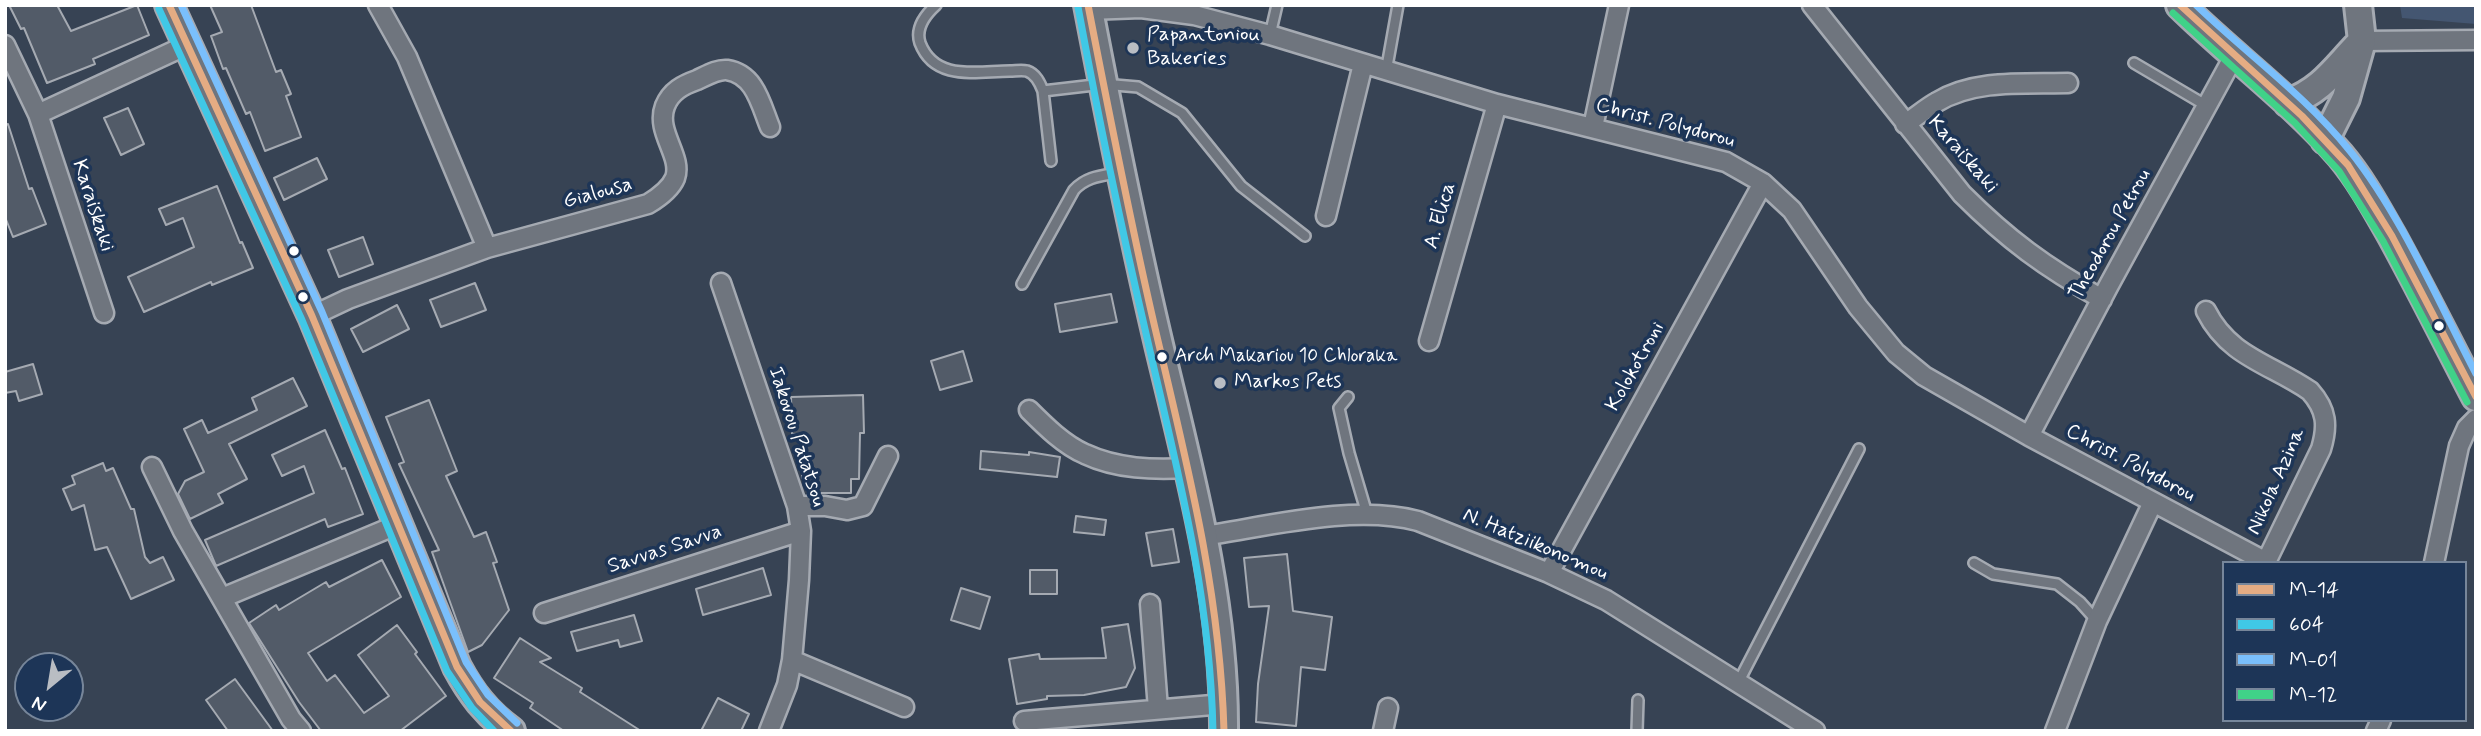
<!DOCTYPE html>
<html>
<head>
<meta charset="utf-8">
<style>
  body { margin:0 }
  #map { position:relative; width:2481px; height:736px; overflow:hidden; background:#374354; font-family:Mynerve,sans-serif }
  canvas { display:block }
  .frame { position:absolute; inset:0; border:7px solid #fff; pointer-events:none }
  .legend { position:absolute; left:2222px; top:561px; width:245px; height:161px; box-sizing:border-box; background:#1d3557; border:2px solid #77869a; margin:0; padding:9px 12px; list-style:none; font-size:21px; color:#fff }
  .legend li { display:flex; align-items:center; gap:14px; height:35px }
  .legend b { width:35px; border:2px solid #77869a }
  .north { position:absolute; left:14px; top:652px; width:70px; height:70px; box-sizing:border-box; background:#1d3557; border:2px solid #77869a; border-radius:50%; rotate:210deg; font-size:19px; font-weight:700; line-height:28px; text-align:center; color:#fff }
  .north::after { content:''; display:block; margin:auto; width:24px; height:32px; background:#b9bdc3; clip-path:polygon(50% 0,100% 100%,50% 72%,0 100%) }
</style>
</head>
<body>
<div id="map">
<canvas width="2481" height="736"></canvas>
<div class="frame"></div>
<ul class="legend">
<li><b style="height:9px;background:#e5ac83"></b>M-14</li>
<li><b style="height:9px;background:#40c8e6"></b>604</li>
<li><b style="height:9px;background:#7abffc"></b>M-01</li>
<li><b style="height:9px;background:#40d288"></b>M-12</li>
</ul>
<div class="north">N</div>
</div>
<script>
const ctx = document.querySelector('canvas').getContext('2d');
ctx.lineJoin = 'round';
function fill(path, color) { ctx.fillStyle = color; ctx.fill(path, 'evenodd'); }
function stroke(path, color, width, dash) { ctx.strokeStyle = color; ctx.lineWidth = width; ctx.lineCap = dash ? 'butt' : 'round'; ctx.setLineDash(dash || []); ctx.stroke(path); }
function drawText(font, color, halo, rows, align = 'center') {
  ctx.font = font + ' Mynerve,sans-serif'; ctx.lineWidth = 7; ctx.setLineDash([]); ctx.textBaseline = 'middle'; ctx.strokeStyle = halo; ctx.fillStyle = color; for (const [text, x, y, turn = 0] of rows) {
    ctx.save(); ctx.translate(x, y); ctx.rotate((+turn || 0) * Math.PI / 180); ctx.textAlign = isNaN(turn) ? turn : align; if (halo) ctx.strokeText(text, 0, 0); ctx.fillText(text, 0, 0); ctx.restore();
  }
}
const green = new Path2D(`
  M2400,5H2476V24L2402,18Z`);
const building = new Path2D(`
  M9,5H57L71,31L137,5L149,35L93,59L95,64L47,83L24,28L21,29Z
  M210,5H251L276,72L281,70L291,94L286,96L301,137L265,151L250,112L246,114L226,68L223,69L211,36L222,32Z
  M128,108L144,144L121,155L104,118Z
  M8,124L29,189L32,188L46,224L13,237L5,217V125Z
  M317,158L327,179L284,200L274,178Z
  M217,186L240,243L242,242L253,268L212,285L211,282L144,312L128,277L194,247L183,218L166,225L159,209Z
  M363,237L373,264L339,277L328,250Z
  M475,283L486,310L441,327L430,300Z
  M1111,294L1117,322L1060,332L1055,304Z
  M397,305L409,329L363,352L351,329Z
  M963,351L972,381L940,390L931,361Z
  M33,364L42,394L19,401L16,391L5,393V372Z
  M293,378L307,406L229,444L247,479L218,494L223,503L190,519L178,494L185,481L204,472L184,429L202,420L208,433L257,410L252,398Z
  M863,395L864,433H860L859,479H851V493H809V478H802L803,434H792L791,397Z
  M429,400L457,471L446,476L474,537L486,532L497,562L493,563L509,610L482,645L468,652L432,552L439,550L399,464L404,462L386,417Z
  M325,430L342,469L345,468L363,514L328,527L325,519L216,566L205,540L314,493L304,466L282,476L272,455Z
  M981,451L1029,455V452L1060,457L1057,477L980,469Z
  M103,463L106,471L113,468L131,509H134L145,557L150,563L163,557L174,580L131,599L107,547L95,550L84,505L72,510L63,489L75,484L72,476Z
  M1076,516L1106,520L1104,535L1074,532Z
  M1173,529L1179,562L1152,566L1146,533Z
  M1287,554L1293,611L1332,617L1325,670L1301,667L1296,726L1256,722L1258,684L1269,606L1249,607L1244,558Z
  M382,560L401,597L308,653L327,681L335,675L364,713L389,696L358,655L397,625L417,652L415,654L446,696L400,731H321L299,702L249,623L276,605L279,610L326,582L329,587Z
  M763,568L771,595L703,615L696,589Z
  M1030,570H1057V594H1030Z
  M961,588L990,597L980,629L951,620Z
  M634,615L642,641L620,647L618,640L577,651L571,632Z
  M1128,624L1135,668L1126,687L1084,695L1047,696V699L1017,704L1009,659L1039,654L1040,659L1106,658L1102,628Z
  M520,638L551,658L540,662L582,688L580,692L641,731H564L530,708L533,703L494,678Z
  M235,679L273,731H228L206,700Z
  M718,698L749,714L741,731H701Z`);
const lane = new Path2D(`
  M936,5C925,15 915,28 920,43C935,82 977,71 1010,71C1015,71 1022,70 1027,71C1036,74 1040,83 1043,91L1051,161
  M1270,35L1277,5
  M2134,63L2207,106
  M1386,72L1398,5
  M1043,91L1103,84L1138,87L1182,113L1241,186L1305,236
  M1022,284L1074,190C1086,177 1100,176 1117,173
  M1348,397L1339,408L1349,453L1367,514
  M1974,563L1993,574L2057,584L2080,602L2097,621
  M1738,683L1859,449
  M1637,731L1638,700`);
const street = new Path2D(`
  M378,5L407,57L487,248
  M1812,5L1962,194C2008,240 2045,267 2102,299
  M1089,10L1141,8L1194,15L1270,35L1497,104L1726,162L1763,183L1792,210L1858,307L1896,353L1924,376L2029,436L2268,563
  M2362,41L2476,40
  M5,45L38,114L104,313
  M38,114L187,45
  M1905,124C1916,117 1926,108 1937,102C1975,79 2025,84 2068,83
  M1593,127L1619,5
  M1326,216L1363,64
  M721,283L797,506L801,531L799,580L792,660L787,685L769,731
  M2206,311C2229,357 2271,364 2310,391C2327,410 2328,426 2321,449L2266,562
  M312,316L348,299L487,248L648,204C658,198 670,190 675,178C683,156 655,132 665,106C671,91 683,85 697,80C706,76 717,69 727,70C755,74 761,105 770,127
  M1429,341L1497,104
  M1029,410C1045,426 1064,445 1085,454C1117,469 1153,470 1188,468
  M2029,436L2109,285L2234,56
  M152,467L183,531L291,719L301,731
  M797,506H825L847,510L863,506L888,456
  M1204,536C1270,526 1354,504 1418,521L1549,573L1606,600L1815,731
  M2434,563L2459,446L2467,428L2476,419
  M1549,573L1763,183
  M222,598L399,524
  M1150,604L1158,709
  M544,613L801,531
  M792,660L904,707
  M1024,721L1224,704
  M1383,731L1388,708
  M2055,731L2097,621L2153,502
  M2376,731L2381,720`);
const secondary = new Path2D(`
  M169,5L312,316L457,667C471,693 486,713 511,731
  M1088,5C1110,120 1133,235 1160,349C1190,474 1225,601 1224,731
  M2180,5C2232,56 2292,100 2340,155C2361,180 2376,208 2392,236C2421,289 2448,343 2476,397
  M2288,103C2322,90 2334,70 2358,45
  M2325,140L2346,98L2362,41L2358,5`);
const bus1 = new Path2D(`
  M169,5L312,316L457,667L480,702L511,731
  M1088,5C1109,113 1130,221 1155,328C1187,464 1220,590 1224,731
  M2180,5L2302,116L2348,165L2392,236L2476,397`);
const bus2 = new Path2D(`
  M1078,7C1098,115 1120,222 1145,329C1176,465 1210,590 1213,731
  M159,9L302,320L447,671L472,708L494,731`);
const bus3 = new Path2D(`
  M181,5L322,312L466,662L488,695L517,723
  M2196,5C2247,54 2306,96 2350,151C2400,213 2439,303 2476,374`);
const bus4 = new Path2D(`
  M2173,13L2295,123L2339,171L2383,241L2467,402`);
const markers = [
  [1133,48,7,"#b9bdc3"],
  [294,251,6,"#fff"],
  [303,297,6,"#fff"],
  [2439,326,6,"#fff"],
  [1162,357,6,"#fff"],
  [1220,383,7,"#b9bdc3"]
];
const busNames = [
  ["Arch Makariou 10 Chloraka",1175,357]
];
const poiNames = [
  ["Papantoniou",1147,36],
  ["Bakeries",1147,60],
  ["Markos Pets",1234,383]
];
const streetNames = [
  ["Christ. Polydorou",1665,124,15],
  ["Karaiskaki",1962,155,49],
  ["Gialousa",598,194,-15],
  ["Karaiskaki",92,206,72],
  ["A. Elica",1441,216,-74],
  ["Theodorou Petrou",2111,235,-61],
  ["Kolokotroni",1636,367,-61],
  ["Iakovou Patatsou",796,437,72],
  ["Christ. Polydorou",2130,464,28],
  ["Nikola Azina",2277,482,-66],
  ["N. Hatziikonomou",1535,545,23],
  ["Savvas Savva",665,550,-18]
];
fill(green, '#445671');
fill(building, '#525b68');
stroke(building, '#a5aab2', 2);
stroke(lane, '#a5aab2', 14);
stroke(street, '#a5aab2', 23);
stroke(secondary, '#a5aab2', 32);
stroke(lane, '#6f757e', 9);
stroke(street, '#6f757e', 18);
stroke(secondary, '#6f757e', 26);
stroke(bus1, '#e5ac83', 7);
stroke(bus2, '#40c8e6', 7);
stroke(bus3, '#7abffc', 7);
stroke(bus4, '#40d288', 7);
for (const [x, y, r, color] of markers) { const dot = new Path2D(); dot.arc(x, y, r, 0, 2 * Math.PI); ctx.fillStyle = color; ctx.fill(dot); stroke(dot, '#1d3557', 2.5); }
drawText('19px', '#fff', '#1d3557', busNames, 'left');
drawText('21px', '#fff', '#1d3557', poiNames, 'left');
drawText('21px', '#fff', '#1d3557', streetNames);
</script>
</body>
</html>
